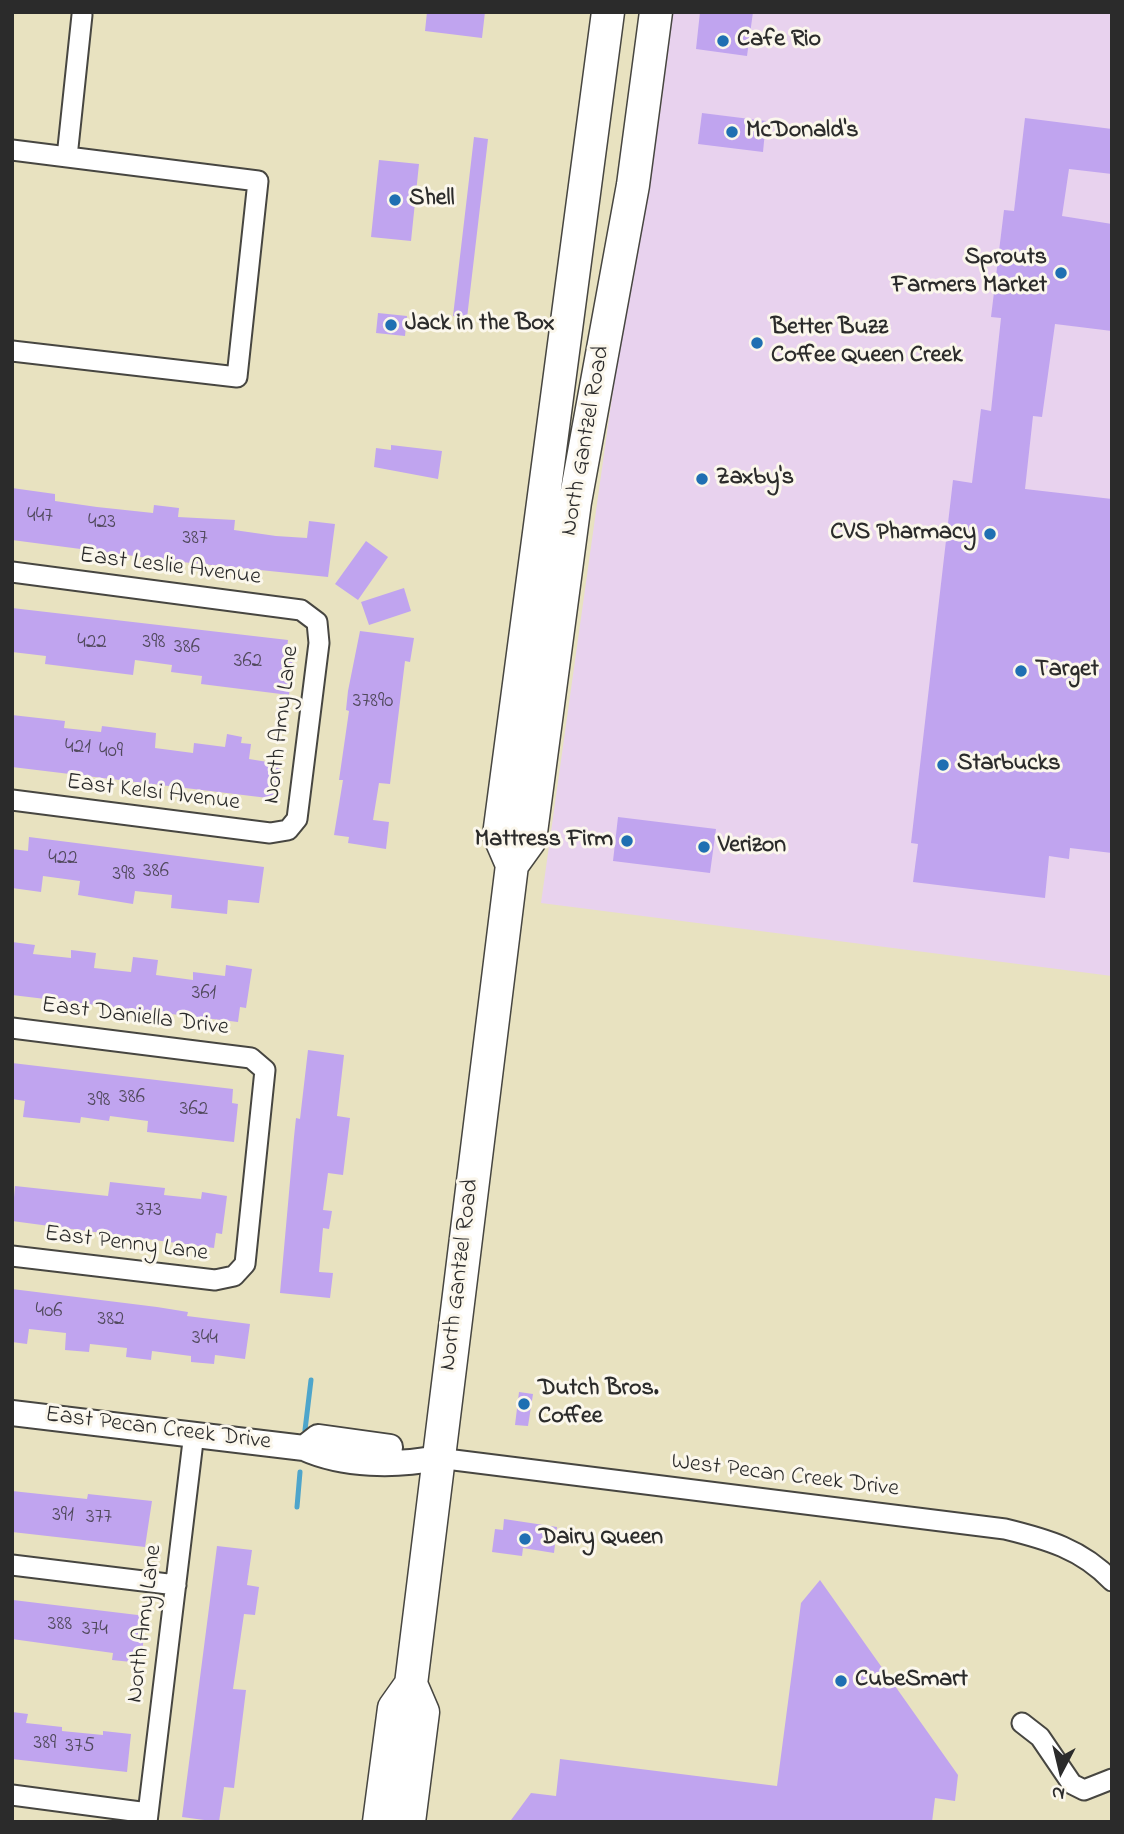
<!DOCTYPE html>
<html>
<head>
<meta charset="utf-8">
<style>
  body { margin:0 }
  #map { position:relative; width:1124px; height:1834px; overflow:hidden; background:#e8e2c0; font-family:"Indie Flower",sans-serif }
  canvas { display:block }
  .frame { position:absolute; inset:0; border:14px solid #2b2b2b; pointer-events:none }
  .north { position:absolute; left:1026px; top:1736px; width:70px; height:70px; -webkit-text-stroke:5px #fbf7ec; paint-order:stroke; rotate:187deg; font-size:19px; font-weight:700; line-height:28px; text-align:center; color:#2b2b2b }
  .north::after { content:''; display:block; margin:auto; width:24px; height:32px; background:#2b2b2b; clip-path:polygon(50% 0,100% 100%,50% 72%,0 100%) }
</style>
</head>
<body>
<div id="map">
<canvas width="1124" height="1834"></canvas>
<div class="frame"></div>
<div class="north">N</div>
</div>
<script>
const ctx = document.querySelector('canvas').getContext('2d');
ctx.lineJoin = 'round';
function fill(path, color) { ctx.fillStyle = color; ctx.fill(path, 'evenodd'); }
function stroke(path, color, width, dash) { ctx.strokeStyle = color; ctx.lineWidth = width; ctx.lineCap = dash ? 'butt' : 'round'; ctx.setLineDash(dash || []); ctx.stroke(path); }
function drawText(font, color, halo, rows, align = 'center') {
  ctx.font = font + ' "Indie Flower",sans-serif'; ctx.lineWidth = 6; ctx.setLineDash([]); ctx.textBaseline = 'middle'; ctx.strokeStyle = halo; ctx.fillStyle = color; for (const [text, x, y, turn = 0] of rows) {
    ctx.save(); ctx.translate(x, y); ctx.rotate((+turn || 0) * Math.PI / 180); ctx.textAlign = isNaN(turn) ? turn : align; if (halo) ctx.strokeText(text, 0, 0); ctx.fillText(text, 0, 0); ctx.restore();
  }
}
const built = new Path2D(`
  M673,12H1112V976L541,903L620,340L660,113Z`);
const stream = new Path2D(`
  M305,1430L311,1380
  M297,1507L300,1472`);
const building = new Path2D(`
  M427,12H485L482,38L425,31Z
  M700,12H753L747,56L696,49Z
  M702,113L766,121L763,152L698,144Z
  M1025,118L1112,129V174L1069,169L1062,216L1112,224V331L1055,324L1042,417L1033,416L1025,489L1112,499V853L1070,848L1069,859L1049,856L1045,898L913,882L918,844L911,843L953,480L972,483L981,409L991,411L1001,318L991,317L1004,210L1014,211Z
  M474,137L488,139L467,318L453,316Z
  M379,160L419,164L411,241L371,237Z
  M378,313L407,316L405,336L376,333Z
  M391,445L442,451L438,479L374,467L376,448L391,450Z
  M12,488L55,494V501L97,507L153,513L154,505L179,508L178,517L235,520L234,530L276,536L307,538L309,521L335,524L328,577L172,561L12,540Z
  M366,541L388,557L358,600L335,584Z
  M404,588L411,611L369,625L361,602Z
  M12,608L288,640L286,656L293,657L289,695L201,684L202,676L171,672L172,665L135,660L133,675L45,664L46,656L12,652Z
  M360,631L414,638L410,662L405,661L390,784L379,783L373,820L389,822L386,849L348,843L349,837L334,835L343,780H339L349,711L346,710L348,691Z
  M12,715L65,721L64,728L101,732L102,726L156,733L155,748L193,753L194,743L225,747L227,734L242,737L241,743L251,744L249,759L280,764L276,799L12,767Z
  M618,817L716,829L710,873L613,861Z
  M29,837L264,867L259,903L228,900L227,914L171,908L172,895L135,891L133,904L78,895L80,881L43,876L41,892L12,888V849L28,851Z
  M12,942L35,945L33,954L71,958V950L96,953L94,968L131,972L133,957L158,960L156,975L193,980V972L225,976L226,965L252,969L246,1008L240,1007L238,1022L12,995Z
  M308,1050L344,1055L337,1116L350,1118L343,1175L328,1173L323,1210L332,1211L329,1229L323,1228L319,1272L333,1273L330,1298L280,1293L294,1137L296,1118L300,1119Z
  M12,1063L233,1089L232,1103L238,1104L234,1142L147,1132L148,1121L110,1116L109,1121L81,1117L80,1123L23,1117L25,1101L12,1099Z
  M110,1182L165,1188L164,1195L201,1199L202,1192L227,1196L222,1234L216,1233L214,1248L12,1221L15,1186L108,1196Z
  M12,1289L157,1307L188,1312L187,1316L250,1324L245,1359L215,1355L214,1364L191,1362V1356L152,1351L151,1360L126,1357L127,1348L90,1344L89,1352L65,1350L66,1333L29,1329L27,1344L12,1342Z
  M519,1392L533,1394L528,1426L515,1425Z
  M12,1491L87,1499L88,1494L152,1501L145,1547L12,1532Z
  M504,1519L557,1527L554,1553L523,1548L522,1556L492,1552L495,1529L503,1530Z
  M217,1546L252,1550L247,1585L259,1587L255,1615L244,1614L233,1689L246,1690L234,1788L224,1787L219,1822L182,1817Z
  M820,1580L958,1775L955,1801L935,1798L932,1822L511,1820L531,1793L556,1796L560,1759L777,1786L801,1603Z
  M13,1600L146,1616L141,1663L112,1660L113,1653L12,1639Z
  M12,1712L28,1714L26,1723L62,1727V1731L103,1735V1731L131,1734L127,1772L12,1759Z`);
const minor = new Path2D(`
  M12,150L258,181L237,377L12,351
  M67,157L82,15
  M12,572L301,610L317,622L319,643L297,819L288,830L270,833L12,800
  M12,1028L251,1058L265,1070L245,1264L234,1276L215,1280L12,1256
  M438,1458L1005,1529C1046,1539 1082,1549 1112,1581
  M12,1565L176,1585
  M1022,1723L1040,1737L1072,1784L1084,1790L1112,1779
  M12,1795L148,1813
  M147,1822L194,1433`);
const tertiary = new Path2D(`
  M12,1413L304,1448C344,1466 396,1466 438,1458
  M304,1448L318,1437L390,1447`);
const primary = new Path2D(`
  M512,865L499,835L608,12
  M379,1822L394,1708L411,1684L512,865L530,840L575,502L633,185L656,12
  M409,1822L423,1712L411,1684`);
const markers = [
  [723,41,7,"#1f6fb2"],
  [732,132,7,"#1f6fb2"],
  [395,200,7,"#1f6fb2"],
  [1061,273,7,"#1f6fb2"],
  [391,325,7,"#1f6fb2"],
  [757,343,7,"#1f6fb2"],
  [702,479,7,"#1f6fb2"],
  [990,534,7,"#1f6fb2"],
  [1021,671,7,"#1f6fb2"],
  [943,765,7,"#1f6fb2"],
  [627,841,7,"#1f6fb2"],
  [704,847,7,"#1f6fb2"],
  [524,1404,7,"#1f6fb2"],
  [525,1539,7,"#1f6fb2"],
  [841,1681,7,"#1f6fb2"]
];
const numberNames = [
  ["447",40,518],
  ["423",102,524],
  ["387",195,540],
  ["422",92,644],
  ["398",154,644],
  ["386",187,649],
  ["362",248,663],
  ["37890",373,703],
  ["421",78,749],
  ["409",111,753],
  ["422",63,860],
  ["386",156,873],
  ["398",124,876],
  ["361",204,995],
  ["386",132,1099],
  ["398",99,1102],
  ["362",194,1111],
  ["373",149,1212],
  ["406",49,1313],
  ["382",111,1321],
  ["344",205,1340],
  ["391",63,1517],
  ["377",99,1519],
  ["388",60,1626],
  ["374",95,1631],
  ["389",45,1745],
  ["375",80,1748]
];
const poiNames = [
  ["Cafe Rio",737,41],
  ["McDonald's",746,132],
  ["Shell",409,200],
  ["Sprouts",1047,259,"right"],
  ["Farmers Market",1047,287,"right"],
  ["Jack in the Box",405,325],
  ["Better Buzz",771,329],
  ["Coffee Queen Creek",771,357],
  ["Zaxby's",716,479],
  ["CVS Pharmacy",976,534,"right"],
  ["Target",1035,671],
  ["Starbucks",957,765],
  ["Mattress Firm",613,841,"right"],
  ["Verizon",718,847],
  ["Dutch Bros.",538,1390],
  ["Coffee",538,1418],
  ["Dairy Queen",539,1539],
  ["CubeSmart",855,1681]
];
const streetNames = [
  ["North Gantzel Road",587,441,-80],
  ["East Leslie Avenue",170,568,7],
  ["North Amy Lane",283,725,-83],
  ["East Kelsi Avenue",153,794,7],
  ["East Daniella Drive",135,1018,7],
  ["East Penny Lane",126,1245,7],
  ["North Gantzel Road",461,1275,-83],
  ["East Pecan Creek Drive",158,1430,7],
  ["West Pecan Creek Drive",785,1477,7],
  ["North Amy Lane",146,1624,-83]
];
fill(built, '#e8d2ee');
stroke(stream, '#4ea5cb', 5);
fill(building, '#c0a4ef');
stroke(minor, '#474641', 23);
stroke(tertiary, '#474641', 28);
stroke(primary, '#474641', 35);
stroke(minor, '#fff', 19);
stroke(tertiary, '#fff', 24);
stroke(primary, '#fff', 32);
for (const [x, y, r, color] of markers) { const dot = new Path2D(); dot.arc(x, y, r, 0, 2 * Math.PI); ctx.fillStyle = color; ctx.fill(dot); stroke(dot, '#fbf7ec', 2.5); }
drawText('21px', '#50495c', null, numberNames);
drawText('bold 24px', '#2b2b2b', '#fbf7ec', poiNames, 'left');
drawText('24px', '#2b2b2b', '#fbf7ec', streetNames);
</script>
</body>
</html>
